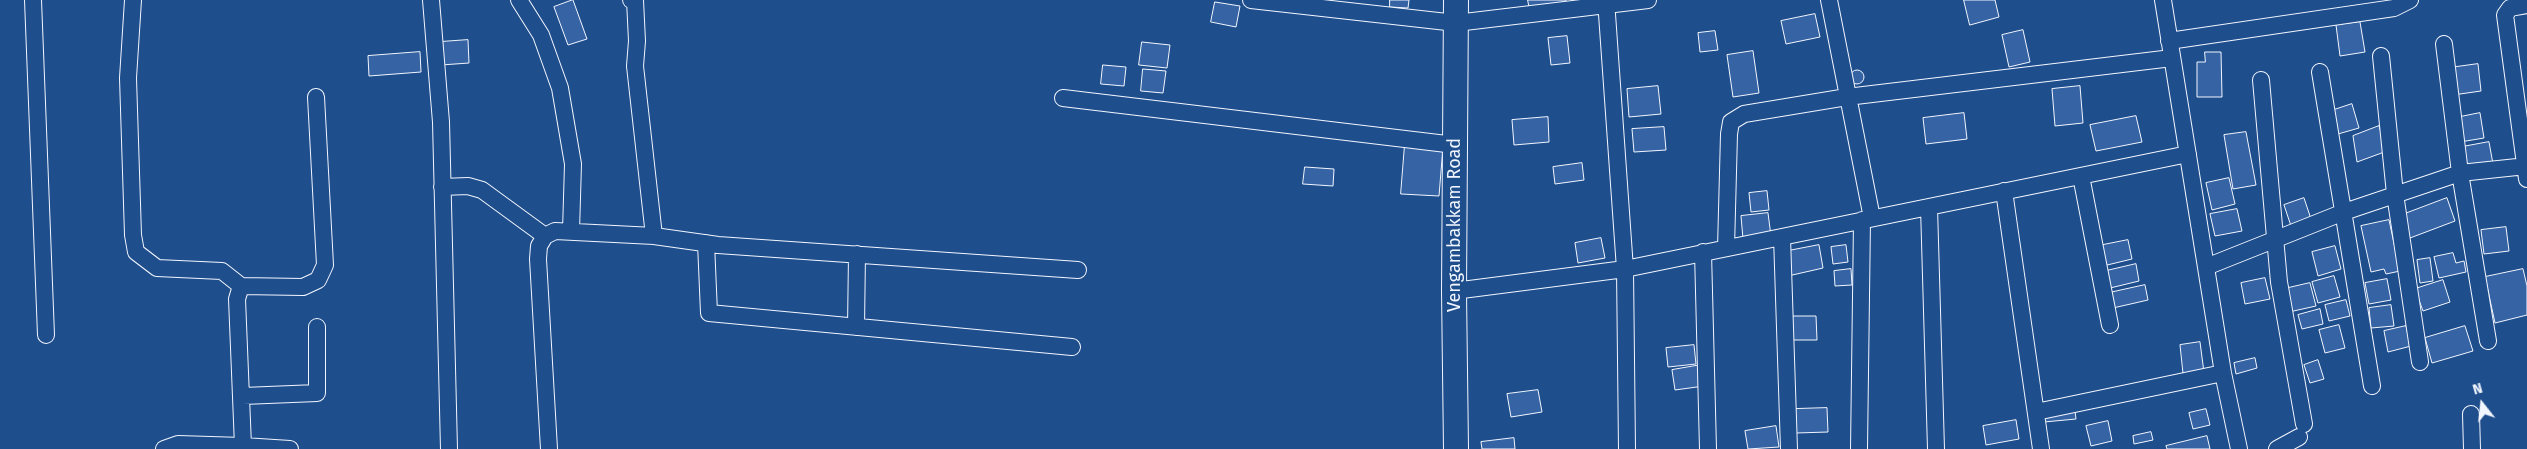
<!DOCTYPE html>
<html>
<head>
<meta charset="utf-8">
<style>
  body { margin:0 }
  #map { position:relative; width:2527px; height:449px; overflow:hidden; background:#1f4e8c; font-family:"Fira Sans",sans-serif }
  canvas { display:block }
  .north { position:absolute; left:2457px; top:379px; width:50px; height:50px; -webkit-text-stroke:4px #1f4e8c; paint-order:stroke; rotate:344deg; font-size:14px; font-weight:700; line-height:20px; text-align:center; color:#f2f6ff }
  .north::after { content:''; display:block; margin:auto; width:18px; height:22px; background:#f2f6ff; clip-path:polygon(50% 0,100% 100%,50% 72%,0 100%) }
</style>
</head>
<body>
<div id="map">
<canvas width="2527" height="449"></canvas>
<div class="north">N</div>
</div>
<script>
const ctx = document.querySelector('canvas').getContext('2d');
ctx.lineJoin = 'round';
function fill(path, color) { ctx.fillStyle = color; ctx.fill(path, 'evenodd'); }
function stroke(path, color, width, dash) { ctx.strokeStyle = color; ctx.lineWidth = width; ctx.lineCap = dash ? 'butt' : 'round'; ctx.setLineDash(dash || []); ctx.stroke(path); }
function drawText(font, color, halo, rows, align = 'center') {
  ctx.font = font + ' "Fira Sans",sans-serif'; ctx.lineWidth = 4; ctx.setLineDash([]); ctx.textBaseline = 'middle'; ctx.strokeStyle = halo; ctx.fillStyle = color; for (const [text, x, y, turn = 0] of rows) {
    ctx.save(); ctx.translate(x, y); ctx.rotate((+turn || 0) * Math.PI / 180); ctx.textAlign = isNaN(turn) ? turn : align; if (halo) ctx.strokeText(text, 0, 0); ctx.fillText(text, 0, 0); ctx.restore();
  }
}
const building = new Path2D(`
  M573,0L587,39L568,45L554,7Z
  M1390,0H1409L1408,8L1390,7Z
  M1528,0H1566V3L1530,10Z
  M1964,0H1995L1999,17L1970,25Z
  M1215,2L1240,6L1236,27L1211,22Z
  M1815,14L1820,37L1786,44L1781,21Z
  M2360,22L2365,52L2340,56L2336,25Z
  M2023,30L2030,62L2009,67L2002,35Z
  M1715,31L1718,50L1700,52L1698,33Z
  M1567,36L1570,63L1551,65L1548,38Z
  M468,40L469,63L441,65L440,42Z
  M1142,42L1170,45L1167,68L1139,65Z
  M1753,51L1759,93L1733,97L1727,55Z
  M420,52L421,72L369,76L368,56Z
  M2205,52H2221L2222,97H2197V62H2205Z
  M2478,64L2481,91L2453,95L2449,68Z
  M1103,65L1126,67L1124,86L1101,84Z
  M1143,69L1166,71L1163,93L1141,91Z
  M1850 77a7 7 0 1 1 14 0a7 7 0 1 1-14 0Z
  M1658,86L1661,114L1629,117L1627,89Z
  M2080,86L2083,123L2055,126L2052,89Z
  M2352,104L2359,128L2338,134L2331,111Z
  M1964,113L1967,139L1926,144L1923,118Z
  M2480,113L2484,138L2460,142L2455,118Z
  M2136,116L2142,142L2096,151L2090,125Z
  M1548,117L1549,142L1514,145L1512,120Z
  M2379,126L2387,151L2357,162L2353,136Z
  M1664,127L1666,150L1634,152L1632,129Z
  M2246,132L2256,185L2233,189L2224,135Z
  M2489,142L2493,164L2466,170L2462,147Z
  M1405,144L1443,147L1439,196L1401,194Z
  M1582,163L1584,180L1555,184L1553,167Z
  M1305,167L1334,169L1333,186L1303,184Z
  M2229,178L2235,204L2212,210L2206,183Z
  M1767,191L1769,210L1751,212L1749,193Z
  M2304,198L2312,222L2292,229L2284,205Z
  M2447,198L2455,221L2410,238L2402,215Z
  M2237,209L2242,231L2215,236L2210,214Z
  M1768,213L1771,236L1743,239L1741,216Z
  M2389,220L2400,271L2386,274L2384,269L2371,272L2361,226Z
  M2506,227L2509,251L2484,254L2481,230Z
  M1601,238L1605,258L1578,263L1575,243Z
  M2128,240L2132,259L2103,266L2098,246Z
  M1819,245L1823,268L1788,276L1783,252Z
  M1846,245L1848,262L1833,264L1831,247Z
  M2335,246L2341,269L2318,276L2312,252Z
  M2453,253L2456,263L2464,261L2466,272L2439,278L2434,257Z
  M2430,258L2433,281L2420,283L2417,260Z
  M2136,264L2139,281L2106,289L2102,272Z
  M1851,269L1852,285L1835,286L1834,271Z
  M2523,269L2527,286V315L2495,323L2485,277Z
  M2334,276L2340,297L2318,303L2312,282Z
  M2265,278L2270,299L2245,304L2241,283Z
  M2387,279L2391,300L2369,304L2365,283Z
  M2443,280L2450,302L2423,311L2415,289Z
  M2310,283L2316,306L2289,312L2284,289Z
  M2145,285L2148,300L2113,308L2109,293Z
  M2346,300L2350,316L2329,321L2325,305Z
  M2391,305L2394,326L2371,328L2369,308Z
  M2320,309L2323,324L2302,329L2298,315Z
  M1791,316H1816L1817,340H1791Z
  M2339,325L2345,348L2325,353L2319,330Z
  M2406,326L2411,346L2388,352L2384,331Z
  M2465,326L2473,351L2432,363L2425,338Z
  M2200,342L2205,380L2184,383L2180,345Z
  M1694,345L1696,364L1668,367L1666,348Z
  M2255,358L2257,368L2236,374L2234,363Z
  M2318,360L2324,379L2310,383L2304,365Z
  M1701,365L1704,386L1675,390L1672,370Z
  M1538,390L1542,412L1511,417L1507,394Z
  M2074,403L2076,419L2044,422L2042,406Z
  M1827,408L1828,432L1796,433L1795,409Z
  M2206,409L2210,425L2193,429L2189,413Z
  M2016,420L2019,439L1986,445L1983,426Z
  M2108,421L2112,441L2091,446L2086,426Z
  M1776,426L1779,447L1748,449L1745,431Z
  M2151,432L2153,440L2134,444L2133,436Z
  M2207,436L2210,449H2167L2166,446Z
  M1514,438L1515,449H1482L1481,442Z`);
const minor = new Path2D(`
  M33,0L46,335
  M133,0L128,78L133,235L136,252L157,268L222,271L241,286L237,299L243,446L178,444L164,449
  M431,0L441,122L449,449
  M519,0L541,35L560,88L573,164L571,231
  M631,0H635L637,41L635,66L654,236
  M1251,0L1456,23L1648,0
  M1606,0L1625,269L1627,449
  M1829,0L1872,218
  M2163,0L2223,373L2239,449
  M2527,5L2510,8L2505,15L2527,179
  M2169,41L2394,8L2410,0
  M2444,44L2460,173L2488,341
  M2381,56L2395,194L2420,362
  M2320,72L2372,386
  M2261,80L2279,282L2304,424
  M1063,98L1455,145
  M2081,176L2110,325
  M442,187L468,186L482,190L545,236
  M2004,191L2041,449
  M1929,207L1936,449
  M1782,237L1789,449
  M706,243L709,313L1072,347
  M1726,248L1729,134L1731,122L1744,114L1847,97L2172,58
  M1703,252L1708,449
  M2206,267L2344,212L2460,173L2527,166
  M241,286L303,287L318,280L325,265L316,97
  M1454,291L1625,269L2188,154
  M856,327L857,254
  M243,396L317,393V327
  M2036,412L2223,373
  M2471,414L2472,449
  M243,446L290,449
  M549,449L538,259L539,246L545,236L555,231L654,236L718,245L1078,270
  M1859,449L1862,220
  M2277,449L2299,437`);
const secondary = new Path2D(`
  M1456,0L1454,291L1456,449`);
const streetNames = [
  ["Vengambakkam Road",1455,225,-90]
];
fill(building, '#3563a3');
stroke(building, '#f2f6ff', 1);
stroke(minor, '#f2f6ff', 18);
stroke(secondary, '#f2f6ff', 26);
stroke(minor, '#1f4e8c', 16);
stroke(secondary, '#1f4e8c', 24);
drawText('18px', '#f2f6ff', '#1f4e8c', streetNames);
</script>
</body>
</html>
